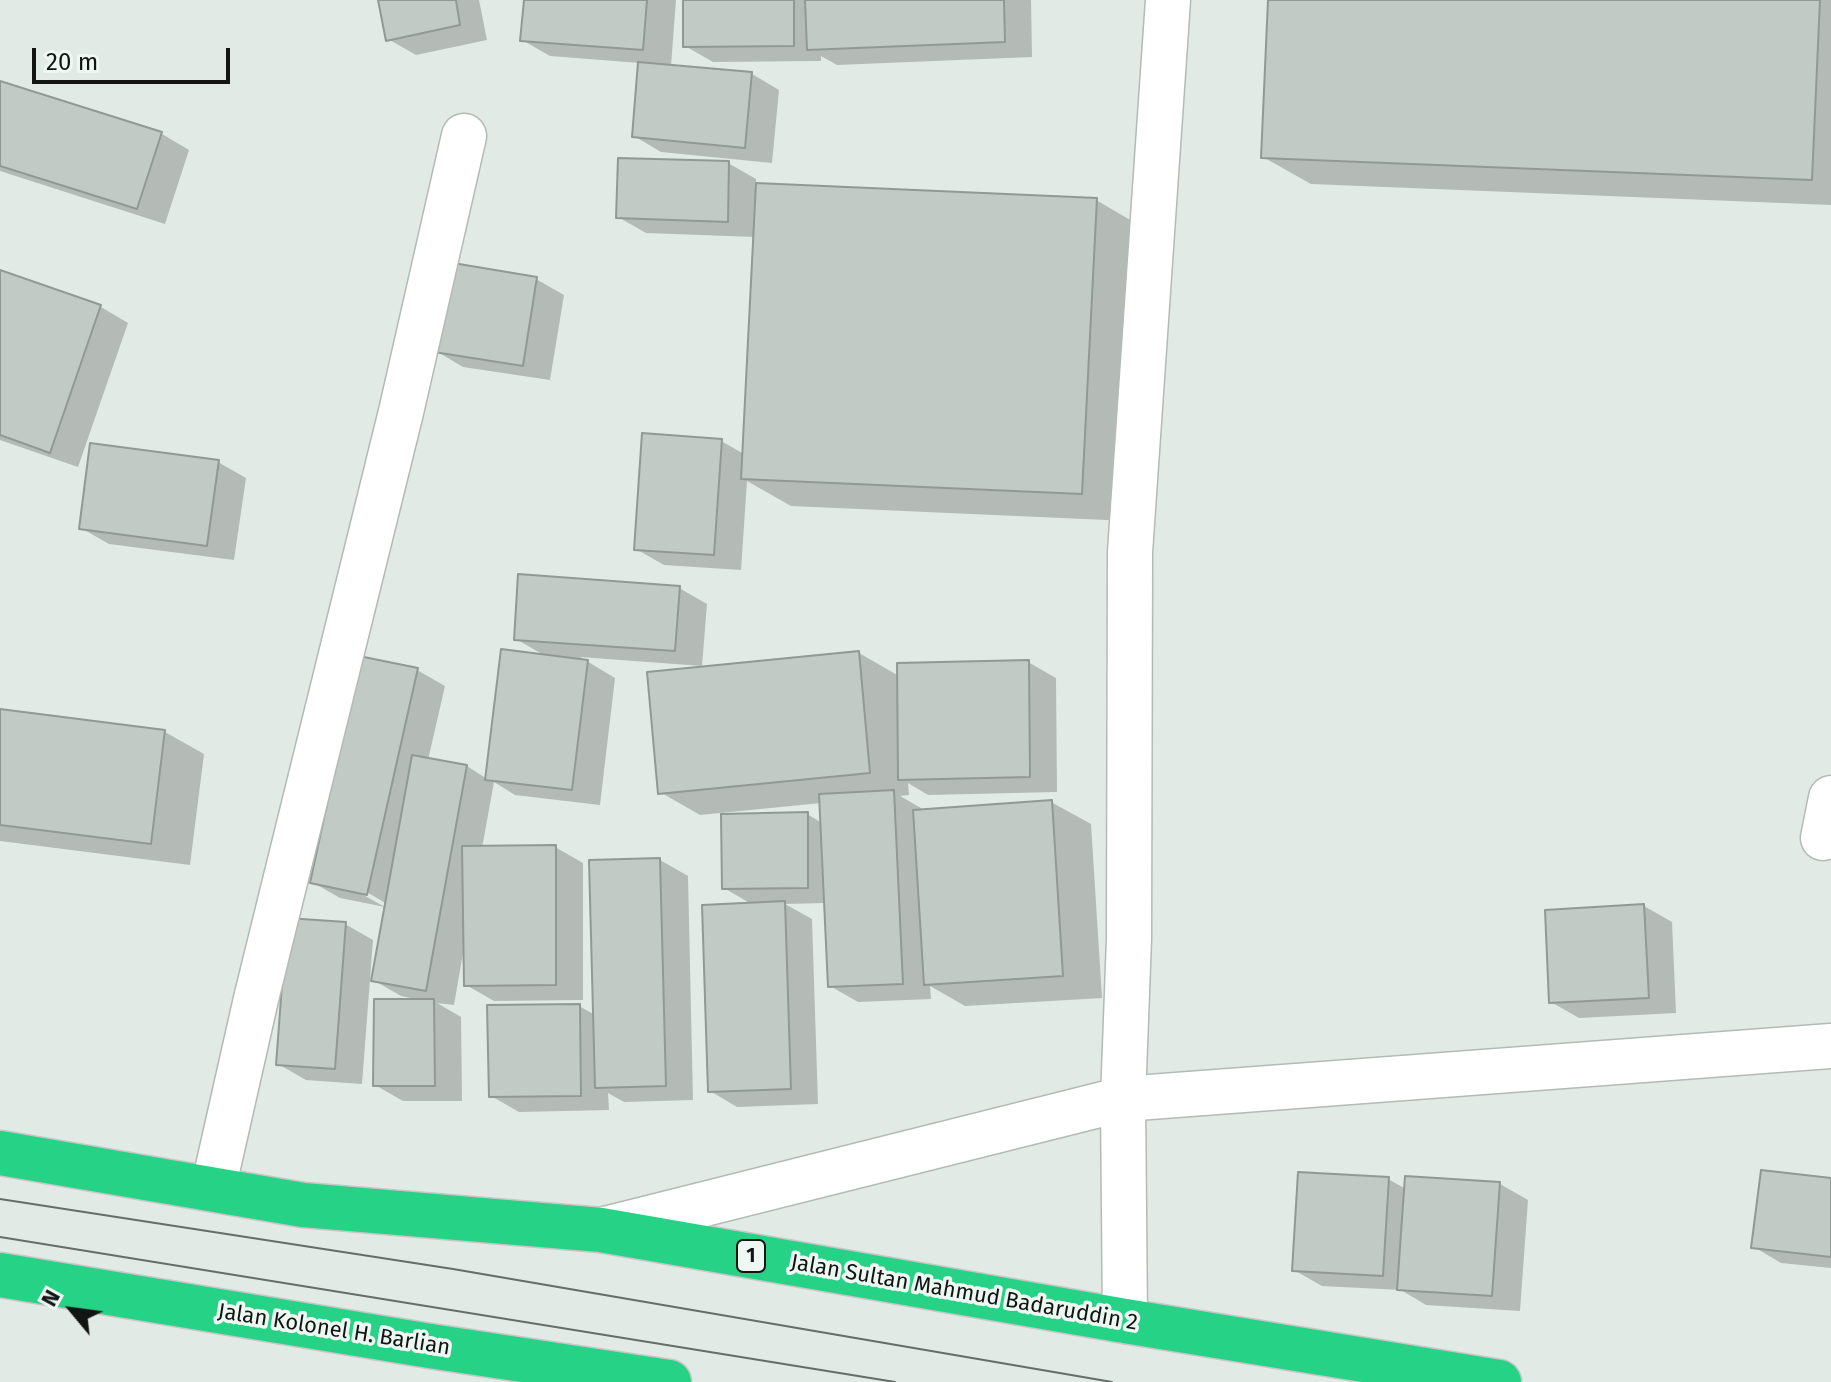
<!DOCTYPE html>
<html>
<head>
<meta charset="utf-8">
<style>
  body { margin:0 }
  #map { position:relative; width:1831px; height:1382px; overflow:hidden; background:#e1eae4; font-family:"Fira Sans",sans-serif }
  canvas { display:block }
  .north { position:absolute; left:32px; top:1270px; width:80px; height:80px; -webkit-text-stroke:6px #eef8f2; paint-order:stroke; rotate:299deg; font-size:22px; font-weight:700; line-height:32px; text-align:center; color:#121513 }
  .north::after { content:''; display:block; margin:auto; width:28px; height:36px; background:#121513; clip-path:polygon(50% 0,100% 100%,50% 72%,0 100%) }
  .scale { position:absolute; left:32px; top:48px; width:198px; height:36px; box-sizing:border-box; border:4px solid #121513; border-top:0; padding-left:10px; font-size:24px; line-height:28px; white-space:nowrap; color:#121513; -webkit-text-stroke:6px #eef8f2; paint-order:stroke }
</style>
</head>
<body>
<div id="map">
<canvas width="1831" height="1382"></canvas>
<div class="north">N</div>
<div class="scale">20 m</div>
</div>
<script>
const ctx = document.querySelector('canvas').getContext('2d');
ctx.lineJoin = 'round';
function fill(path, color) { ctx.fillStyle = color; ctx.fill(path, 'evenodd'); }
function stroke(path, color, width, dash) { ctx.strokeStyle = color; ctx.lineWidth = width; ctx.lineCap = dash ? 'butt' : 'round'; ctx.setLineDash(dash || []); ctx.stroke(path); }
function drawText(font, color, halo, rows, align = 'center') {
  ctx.font = font + ' "Fira Sans",sans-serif'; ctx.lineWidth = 7; ctx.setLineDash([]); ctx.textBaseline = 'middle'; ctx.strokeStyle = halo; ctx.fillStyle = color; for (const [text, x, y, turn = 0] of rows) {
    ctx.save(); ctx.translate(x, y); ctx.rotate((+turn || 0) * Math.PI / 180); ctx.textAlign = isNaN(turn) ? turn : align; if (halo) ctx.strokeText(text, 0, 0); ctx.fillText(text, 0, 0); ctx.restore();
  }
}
const shadow = new Path2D(`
  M381,0H479L487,40L416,55L388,39Z
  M526,0H676L671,66L752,74L779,90L772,163L661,152L634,136L640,63L550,56L522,40Z
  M685,0H1031L1032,57L837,65L821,56V61L713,62L685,46Z
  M1270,0H1831V205L1311,184L1263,157Z
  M0,83L162,134L189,150L165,224L0,171Z
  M728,163L756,179V185L1096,200L1144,228L1129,521L791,506L747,481L741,570L664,565L636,549L721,441L744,454L755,237L646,233L618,217Z
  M0,272L101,307L128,323L78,467L0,440Z
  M536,279L564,295L550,380L463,367L436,351Z
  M218,462L246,478L234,560L109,544L81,528Z
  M679,588L707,604L702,666L580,657L615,678L600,805L515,795L494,782L482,848L555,847L583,863V1000L494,1001L466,985L465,953H463L454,1005L437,1003L461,1017L462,1101H403L375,1085L415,999L401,996L373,980L387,904L360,888L358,892L385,907L340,898L312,882L417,670L445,686L428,760L467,766L487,779L547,657L516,639Z
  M859,653L899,676L1028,662L1056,678L1057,792L928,795L908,783L909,795L900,796L921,808V811L1051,802L1091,824L1102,998L965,1006L930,986L931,999L858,1002L830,986L826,903L785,904L812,919L818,1104L737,1107L710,1091L753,905L724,888L807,814L822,823L821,803L700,815L660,792Z
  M0,711L165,732L204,754L190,865L0,841Z
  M660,860L688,876L693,1100L624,1102L608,1093L609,1110L519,1112L491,1096L579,1006L595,1015Z
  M1644,906L1672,922L1676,1013L1579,1018L1551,1002Z
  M345,924L373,940L362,1084L306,1080L278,1064Z
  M1388,1179L1406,1189L1500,1184L1528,1200L1520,1311L1426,1305L1401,1290L1322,1286L1294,1270Z
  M1831,1180V1268L1781,1263L1754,1247Z`);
const building = new Path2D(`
  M378,0H456L460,25L386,41Z
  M524,0H647L643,50L520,41Z
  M683,0H794V46L683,47Z
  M805,0H1004L1005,42L807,50Z
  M1268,0H1820L1812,180L1261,158Z
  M638,62L752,72L745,148L632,137Z
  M0,81L162,132L137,209L0,166Z
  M618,158L729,161L728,222L616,218Z
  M756,183L1097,198L1082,494L741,479Z
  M447,262L537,277L523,366L434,352Z
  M0,270L101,305L50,453L0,435Z
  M642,433L722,439L714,555L634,550Z
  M90,443L219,460L207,546L79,529Z
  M518,574L680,586L675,651L514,640Z
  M501,649L588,660L572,790L485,780Z
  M859,651L870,773L658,794L647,672Z
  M359,656L418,668L367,895L310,883Z
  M1029,660L1030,777L898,780L897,663Z
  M0,709L165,730L151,844L0,825Z
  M412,755L467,765L426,991L371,981Z
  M894,790L903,984L828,987L819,794Z
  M1052,800L1063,976L924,985L913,810Z
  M808,812V888L722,889L721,814Z
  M556,845V985L464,986L462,846Z
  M660,858L666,1086L595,1088L589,860Z
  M785,901L791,1089L708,1092L702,905Z
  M1644,904L1649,998L1549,1003L1545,910Z
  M287,918L346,922L335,1069L276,1065Z
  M374,999H434L435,1086H373Z
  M580,1004L581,1096L489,1097L487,1005Z
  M1761,1170L1831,1178V1257L1751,1248Z
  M1298,1172L1389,1177L1383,1276L1292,1271Z
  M1405,1176L1500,1182L1492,1296L1397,1290Z`);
const street = new Path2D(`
  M1823,838L1831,798
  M213,1189L256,999L401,412L464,136
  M601,1230L1123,1099L1831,1046
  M1125,1321L1123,1099L1129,939L1130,552L1168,0`);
const highway = new Path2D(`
  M0,1153L303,1205L601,1230L1125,1321L1499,1382
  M0,1275L430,1346L669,1382`);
const tram = new Path2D(`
  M0,1199L453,1269L1112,1382
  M0,1237L895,1382`);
const shields = [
  [751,1256,28]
];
const shieldNames = [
  ["1",751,1256]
];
const streetNames = [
  ["Jalan Sultan Mahmud Badaruddin 2",964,1293,10],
  ["Jalan Kolonel H. Barlian",334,1330,9]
];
fill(shadow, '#0003');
fill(building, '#c1cac4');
stroke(building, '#919994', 2);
stroke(street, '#b2bbb5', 47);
stroke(highway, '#c6c7c6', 47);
stroke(street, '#fff', 44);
stroke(highway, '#26d286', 44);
stroke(tram, '#676c69', 2);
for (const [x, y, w] of shields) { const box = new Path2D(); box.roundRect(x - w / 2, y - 16, w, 32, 6); ctx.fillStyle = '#eef8f2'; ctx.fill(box); stroke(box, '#121513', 2); }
drawText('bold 20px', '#121513', null, shieldNames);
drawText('22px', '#121513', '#eef8f2', streetNames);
</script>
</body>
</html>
